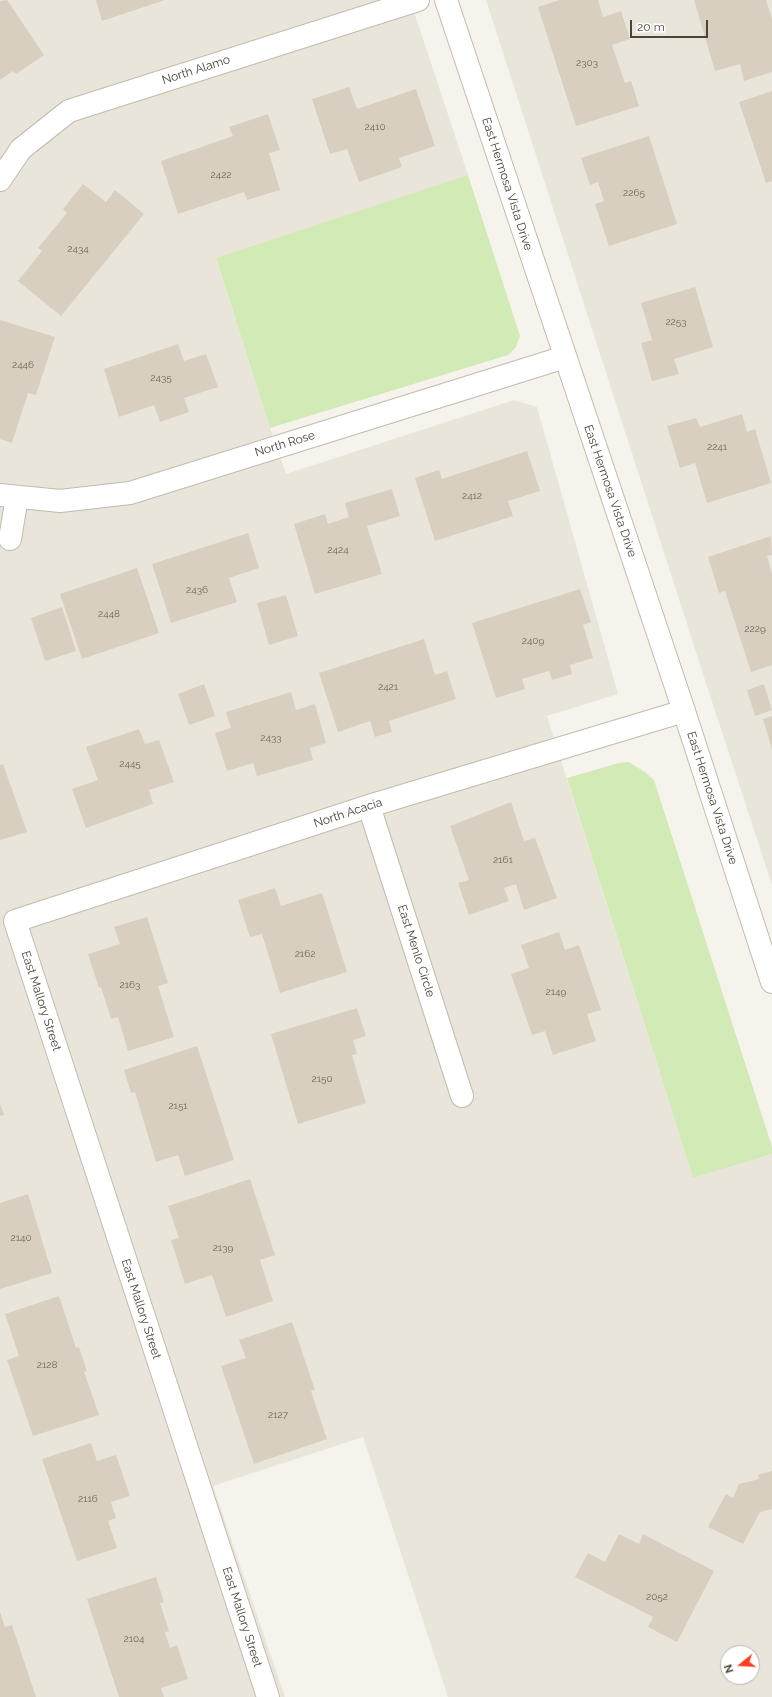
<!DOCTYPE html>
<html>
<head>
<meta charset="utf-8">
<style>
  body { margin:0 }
  #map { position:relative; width:772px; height:1697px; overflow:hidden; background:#f6f3ec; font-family:Raleway,sans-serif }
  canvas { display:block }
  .north { position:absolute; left:720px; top:1645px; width:40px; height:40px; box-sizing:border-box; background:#fff; border:1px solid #b7b4b0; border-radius:50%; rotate:252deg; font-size:11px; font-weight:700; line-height:16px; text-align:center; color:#4b4439 }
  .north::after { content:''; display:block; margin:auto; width:14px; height:18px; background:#fc3f1d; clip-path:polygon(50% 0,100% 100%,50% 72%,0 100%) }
  .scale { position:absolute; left:630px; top:20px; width:78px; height:18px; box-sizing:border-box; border:2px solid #4b4439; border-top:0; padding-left:5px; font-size:12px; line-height:14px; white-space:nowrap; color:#4b4439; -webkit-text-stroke:3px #fff; paint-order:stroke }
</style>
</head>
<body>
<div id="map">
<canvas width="772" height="1697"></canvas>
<div class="north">N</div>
<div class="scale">20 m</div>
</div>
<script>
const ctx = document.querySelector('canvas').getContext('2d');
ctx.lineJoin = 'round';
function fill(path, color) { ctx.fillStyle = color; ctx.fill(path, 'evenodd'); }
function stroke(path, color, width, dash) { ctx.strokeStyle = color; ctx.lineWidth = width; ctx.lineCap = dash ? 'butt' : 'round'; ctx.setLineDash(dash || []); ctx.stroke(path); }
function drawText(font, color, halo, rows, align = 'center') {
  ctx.font = font + ' Raleway,sans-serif'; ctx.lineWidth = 3; ctx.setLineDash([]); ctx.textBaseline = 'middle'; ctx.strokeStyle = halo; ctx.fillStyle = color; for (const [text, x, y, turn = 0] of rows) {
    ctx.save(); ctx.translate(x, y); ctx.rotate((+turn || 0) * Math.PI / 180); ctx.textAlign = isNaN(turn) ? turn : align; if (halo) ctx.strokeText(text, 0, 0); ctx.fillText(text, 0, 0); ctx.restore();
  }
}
const residential = new Path2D(`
  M0,0H410L468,175L216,259L270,428L286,474L514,400L537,407L618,694L547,716L693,1178L772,1154V1697H448L363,1437L213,1486L285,1697H0ZM728,1653H752V1677H728Z
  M486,0H772V885L705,680Z`);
const green = new Path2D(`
  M468,175L520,336L516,347L508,355L270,428L216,258Z
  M629,762L646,773L654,780L772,1147V1154L693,1178L567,778L619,763Z`);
const building = new Path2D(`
  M7,0L44,55L16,74L13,71L0,80V1Z
  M96,0H165L102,21Z
  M560,0H598L603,17L621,11L630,39L612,45L625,83L631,81L639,106L576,126L538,7Z
  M694,0H766L772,19V72L744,81L740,64L715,71Z
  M349,87L357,109L416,89L435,146L399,158L402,167L359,182L347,149L330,154L312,99Z
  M772,91V181L766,183L739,102Z
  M268,114L280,150L269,153L280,190L247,200L244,192L178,214L161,161L233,136L229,127Z
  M649,136L677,224L609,246L595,204L604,201L598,182L590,185L581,158Z
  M83,184L106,202L115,190L144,214L61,316L18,281L42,251L38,248L67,213L63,209Z
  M695,287L713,347L674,359L679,374L652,381L641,343L652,340L641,303Z
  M0,320L55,337L36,395L28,393L12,443L0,439Z
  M178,344L184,361L206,354L218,387L184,398L189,412L160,422L154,405L119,417L104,369Z
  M742,414L747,432L755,429L771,483L707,503L695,463L680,468L667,426L696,418L700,427Z
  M527,451L540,491L508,501L513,516L435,541L415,478L439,470L442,479Z
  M392,489L400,516L367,526L382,574L315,594L294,524L325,514L328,524L349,517L345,503Z
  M248,533L259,568L229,578L237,602L171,623L152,564Z
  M771,536L772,555L767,556L772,573V665L751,672L725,591L719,593L708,557Z
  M137,568L159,633L82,659L60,594Z
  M580,589L591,622L583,625L593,658L570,665L572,674L552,680L549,671L522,679L525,689L496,698L472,623Z
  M286,595L298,636L269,645L257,603Z
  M62,607L76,651L45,661L31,618Z
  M424,639L435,675L447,671L456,699L389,721L392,732L375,737L370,721L338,732L319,673Z
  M204,684L215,716L189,725L178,694Z
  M764,684L772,710L755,716L747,690Z
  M291,692L296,710L315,704L326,743L310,748L313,760L257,776L253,763L227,771L215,733L231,728L226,712Z
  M772,716V749L763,719Z
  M139,729L145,744L159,740L174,782L149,790L153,804L86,828L72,789L98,780L86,747Z
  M3,764L27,832L0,840V765Z
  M511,802L524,841L535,838L557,898L524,910L516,884L504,888L509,901L469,915L458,883L469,880L450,826Z
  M275,888L281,906L322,893L347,972L280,993L262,934L250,937L238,900Z
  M147,917L168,983L158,986L174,1037L128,1051L118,1017L111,1019L101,987L99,988L88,954L120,944L114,927Z
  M559,932L565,950L579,945L601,1010L587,1014L596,1041L553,1055L545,1031L532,1035L511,974L529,968L521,945Z
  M357,1008L366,1036L353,1040L357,1054L352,1055L366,1103L298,1124L271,1034Z
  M197,1046L234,1160L185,1176L178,1155L156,1162L135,1092L131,1093L124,1070Z
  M0,1104L4,1115L0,1116Z
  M250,1179L275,1255L260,1260L273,1301L226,1317L212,1275L185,1284L171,1240L179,1238L168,1206Z
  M28,1194L52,1273L0,1289V1203Z
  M59,1296L76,1348L79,1347L87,1371L84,1372L99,1415L33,1436L7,1360L19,1356L5,1314Z
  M292,1322L315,1390L311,1391L327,1439L254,1464L221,1366L246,1358L239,1340Z
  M91,1443L97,1461L116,1455L130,1496L111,1502L116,1518L108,1521L117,1548L77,1561L42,1459Z
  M772,1471V1509L760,1512L743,1544L708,1527L726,1494L733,1498L739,1484L759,1479L758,1475Z
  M619,1534L639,1544L643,1534L714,1571L677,1642L648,1627L653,1617L575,1577L588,1553L605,1562Z
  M156,1577L164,1602L160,1603L169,1631L165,1632L170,1648L177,1645L188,1679L161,1688L164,1697H119L87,1599Z
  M0,1612L5,1627L12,1625L36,1697H0Z`);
const minor = new Path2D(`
  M0,180L21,149L69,111L418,0
  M0,495L60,501L130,493L565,357
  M10,539L17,497
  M369,806L462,1096
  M268,1697L15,921L369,806L684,711`);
const tertiary = new Path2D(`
  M446,0L684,711L772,982`);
const numberNames = [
  ["2303",587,63],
  ["2410",375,127],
  ["2422",221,175],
  ["2265",634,193],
  ["2434",78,249],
  ["2253",676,322],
  ["2446",23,365],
  ["2435",161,378],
  ["2241",717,447],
  ["2412",472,496],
  ["2424",338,550],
  ["2436",197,590],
  ["2448",109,614],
  ["2229",755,629],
  ["2409",533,641],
  ["2421",388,687],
  ["2433",271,738],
  ["2445",130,764],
  ["2161",503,860],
  ["2162",305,954],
  ["2163",130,985],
  ["2149",556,992],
  ["2150",322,1079],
  ["2151",178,1106],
  ["2140",21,1238],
  ["2139",223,1248],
  ["2128",47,1365],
  ["2127",278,1415],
  ["2116",88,1499],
  ["2052",657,1597],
  ["2104",134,1639]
];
const streetNames = [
  ["North Alamo",196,70,-18],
  ["East Hermosa Vista Drive",507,184,72],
  ["North Rose",285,444,-17],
  ["East Hermosa Vista Drive",610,491,71],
  ["East Hermosa Vista Drive",712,798,72],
  ["North Acacia",348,813,-18],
  ["East Menlo Circle",416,951,72],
  ["East Mallory Street",41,1001,72],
  ["East Mallory Street",141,1309,72],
  ["East Mallory Street",242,1617,72]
];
fill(residential, '#eae5da');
fill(green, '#d2eab5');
fill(building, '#d8cfc1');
stroke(minor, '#c2bbae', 24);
stroke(tertiary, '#c2bbae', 24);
stroke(minor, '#fff', 22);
stroke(tertiary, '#fff', 22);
drawText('10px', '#6e675b', null, numberNames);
drawText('12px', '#4b4439', '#fff', streetNames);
</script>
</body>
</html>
